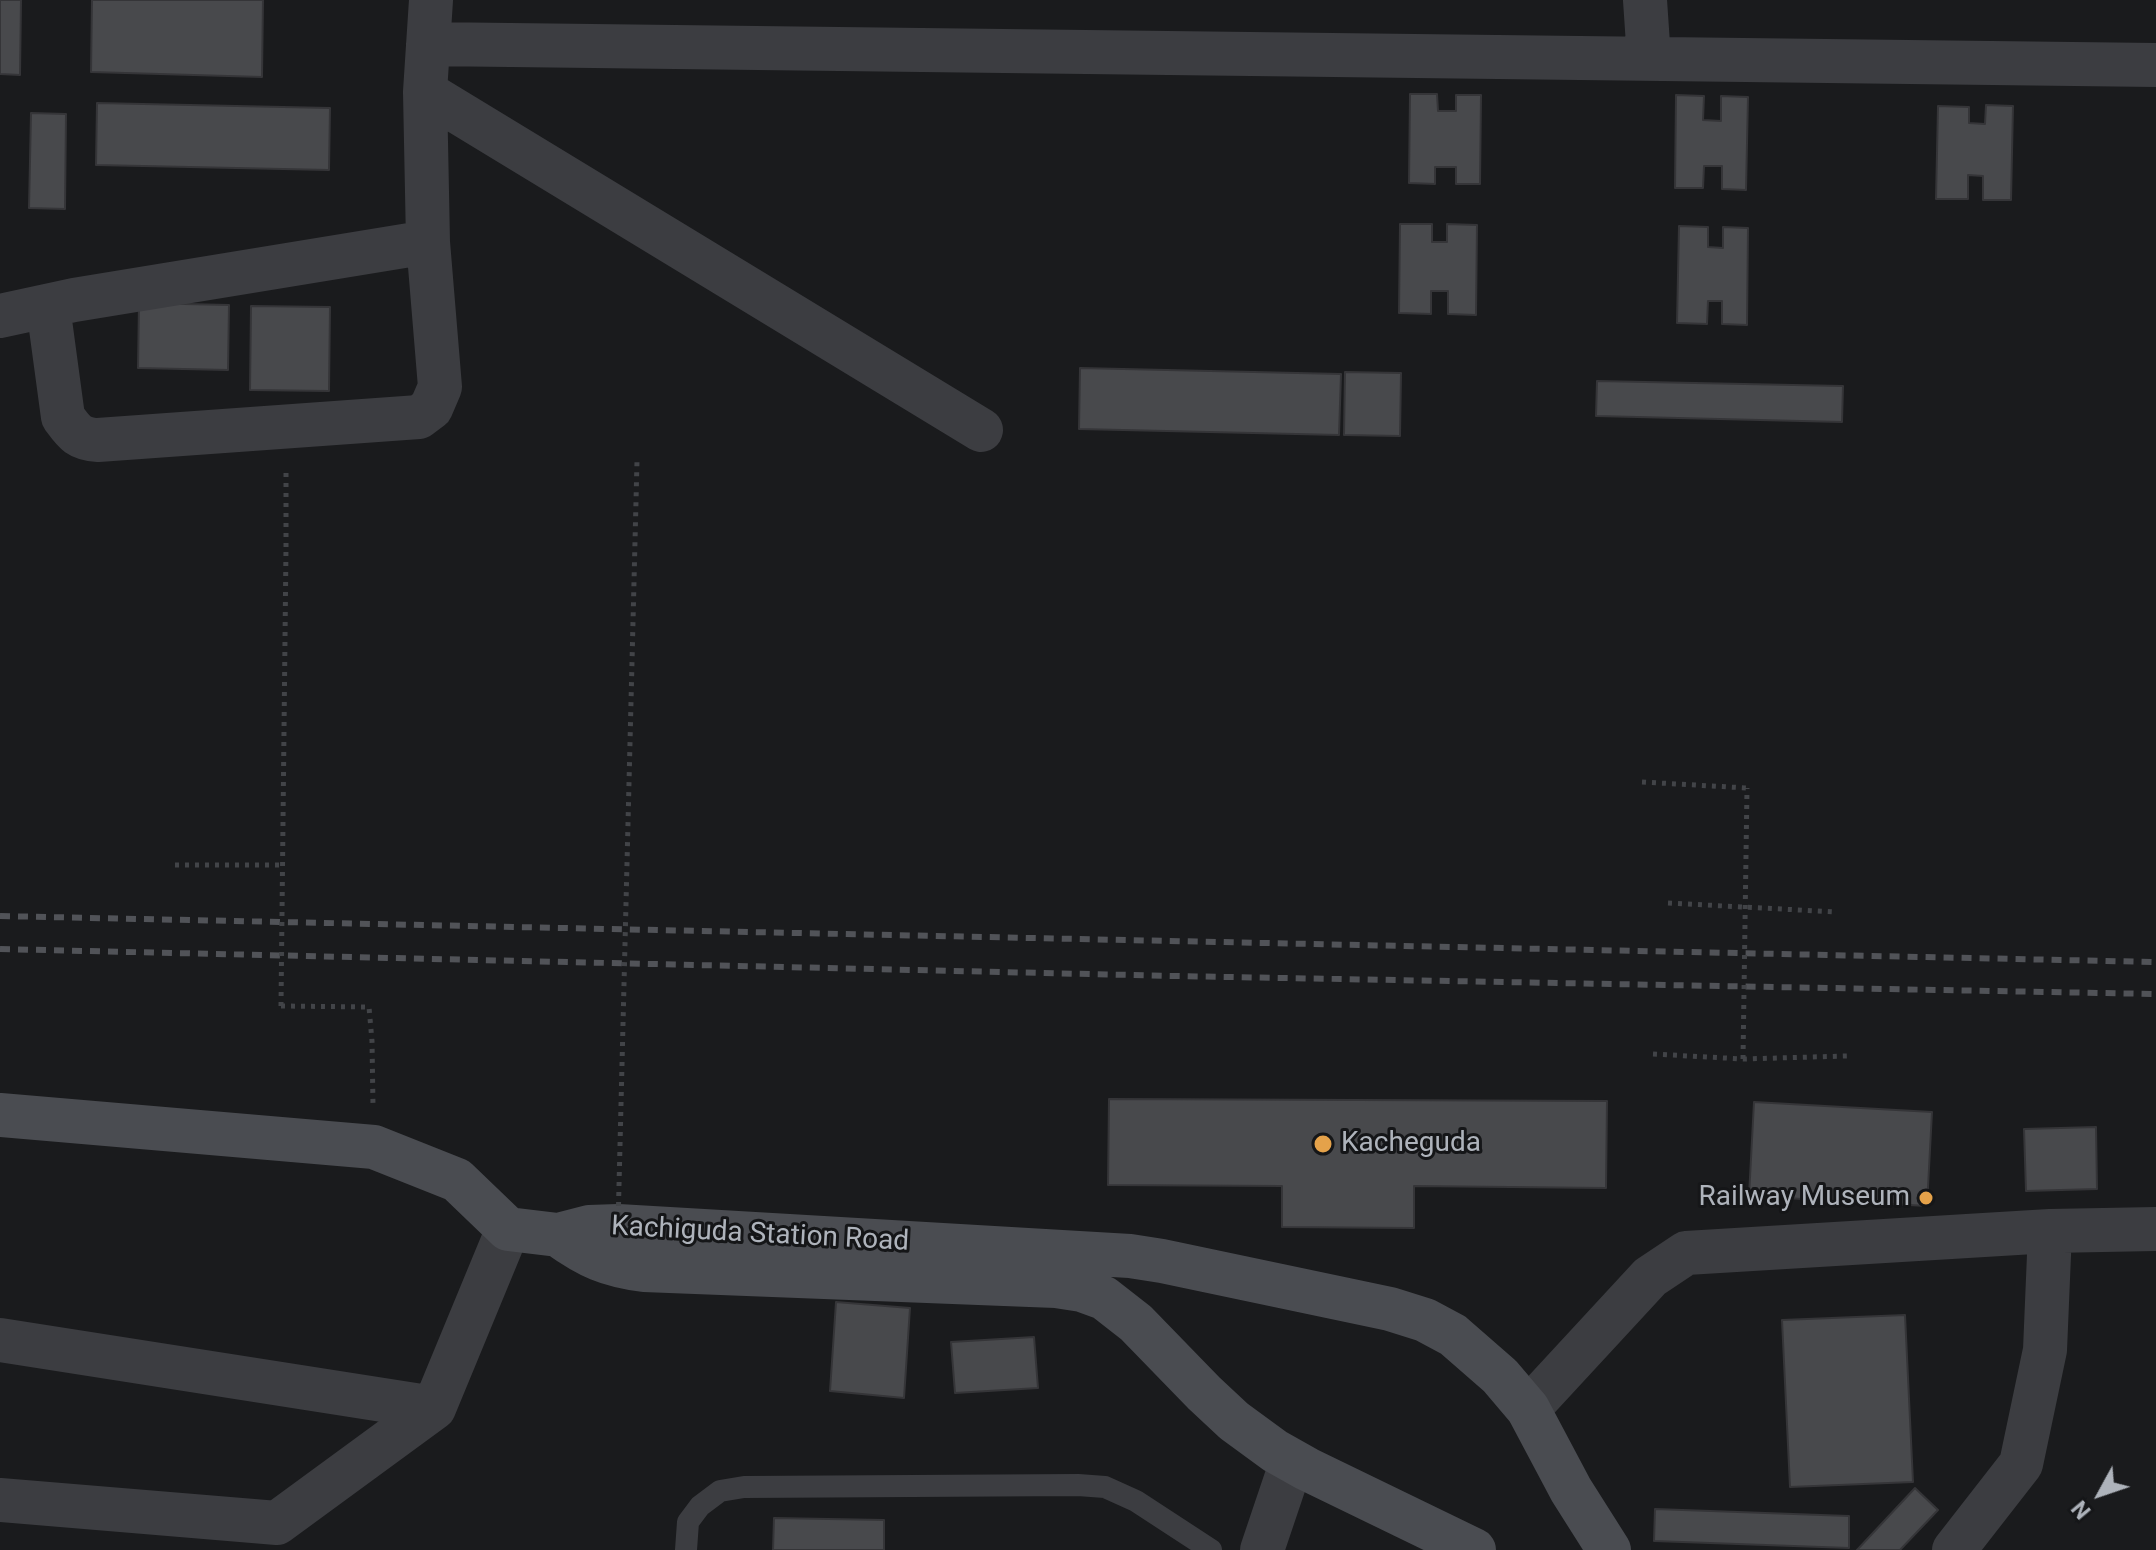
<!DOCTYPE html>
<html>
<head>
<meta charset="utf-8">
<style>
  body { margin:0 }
  #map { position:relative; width:2156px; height:1550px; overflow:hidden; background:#1a1b1d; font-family:Roboto,sans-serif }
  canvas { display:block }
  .north { position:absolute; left:2060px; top:1454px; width:80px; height:80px; -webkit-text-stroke:6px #151618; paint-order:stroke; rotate:230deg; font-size:22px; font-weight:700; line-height:32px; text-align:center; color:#aeb3bb }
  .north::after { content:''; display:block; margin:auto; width:28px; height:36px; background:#aeb3bb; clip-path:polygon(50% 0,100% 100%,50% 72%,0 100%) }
</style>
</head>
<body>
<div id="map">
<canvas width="2156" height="1550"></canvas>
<div class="north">N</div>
</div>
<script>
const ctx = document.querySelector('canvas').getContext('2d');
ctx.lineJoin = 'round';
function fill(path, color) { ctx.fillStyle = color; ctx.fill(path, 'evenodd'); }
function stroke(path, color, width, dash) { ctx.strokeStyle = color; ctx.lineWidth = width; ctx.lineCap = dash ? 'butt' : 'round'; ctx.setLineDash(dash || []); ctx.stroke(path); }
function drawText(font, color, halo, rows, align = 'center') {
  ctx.font = font + ' Roboto,sans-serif'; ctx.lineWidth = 6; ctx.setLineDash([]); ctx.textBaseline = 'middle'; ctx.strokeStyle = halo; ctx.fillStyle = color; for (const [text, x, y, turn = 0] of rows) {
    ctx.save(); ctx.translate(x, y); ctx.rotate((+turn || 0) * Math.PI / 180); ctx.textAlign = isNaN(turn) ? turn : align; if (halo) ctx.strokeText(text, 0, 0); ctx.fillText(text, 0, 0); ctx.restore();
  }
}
const building = new Path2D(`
  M0,0H21L20,75L0,74Z
  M92,0H263L262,77L91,72Z
  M1410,94H1437L1438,111H1456V95H1481L1480,184H1456V167H1435V184L1409,183Z
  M1676,95L1704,96L1703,120L1721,121V96L1748,97L1746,190L1722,189V166H1704L1703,188H1675Z
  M97,103L330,108L329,170L96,165Z
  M1986,105L2013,106L2011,200H1983V176L1968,175V199H1936L1938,106L1969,107V123L1985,124Z
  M31,113L66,114L65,209L29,208Z
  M1400,224H1432V242H1447V224L1477,225L1476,315L1448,314V291H1431V314L1399,313Z
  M1679,226L1708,227V247L1723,248V227L1748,228L1747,325L1722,324V301H1708L1707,324L1677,323Z
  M139,303L229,305L228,370L138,368Z
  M251,306L330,307L329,391L250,390Z
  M1080,368L1341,374L1339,435L1079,429Z
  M1345,372L1401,373L1400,436L1344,435Z
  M1597,381L1843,386L1842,422L1596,416Z
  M1109,1099L1607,1101L1606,1188L1414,1186V1228L1282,1227V1186L1108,1185Z
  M1754,1102L1932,1112L1927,1206L1749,1196Z
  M2096,1127L2097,1189L2026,1191L2024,1129Z
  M836,1302L910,1308L904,1398L830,1391Z
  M1905,1315L1913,1482L1790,1487L1782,1320Z
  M1034,1337L1038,1388L955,1393L951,1342Z
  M1915,1488L1938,1510L1900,1550H1857Z
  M1655,1509L1849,1516V1548L1654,1541Z
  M774,1518L884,1520V1550H773Z`);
const path = new Path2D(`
  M286,547V468
  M1642,782L1747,788
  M175,865H282
  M1668,903L1837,912
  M281,1006L369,1007L372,1041L373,1106
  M1653,1054L1743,1059L1847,1056`);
const service = new Path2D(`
  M686,1550L688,1522L700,1506L720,1491L744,1487L1078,1485L1105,1487L1136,1501L1211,1550`);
const minor = new Path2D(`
  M1645,0L1649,59
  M428,44L2156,65
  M425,92L981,430
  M48,306L63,417C74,432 78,439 98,440L419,417L431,408L440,387L428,242L425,92L431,0
  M0,316L74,300L428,242
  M0,1340L434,1408
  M1528,1409L1650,1277L1686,1253L2050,1231L2156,1229
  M0,1500L277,1523L434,1408L508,1229
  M1262,1550L1292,1461
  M1954,1550L2021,1464L2045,1350L2050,1231`);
const secondary = new Path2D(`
  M0,1115L374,1147L457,1180L508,1229L558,1235L589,1227L618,1226L1130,1256L1162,1261L1390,1309L1425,1320L1453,1335L1500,1376L1528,1409L1571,1490L1609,1550
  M558,1235C589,1257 607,1265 644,1270L1056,1286L1082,1290L1104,1298L1136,1323L1204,1393L1234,1421L1275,1451L1307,1469L1474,1550`);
const rail = new Path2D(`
  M0,916L2156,962
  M0,949L1175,976L2156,994`);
const pathBridge = new Path2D(`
  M281,1006L286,547
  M1743,1059L1747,788
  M618,1226L637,461`);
const markers = [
  [1323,1144,10,"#e5a24a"],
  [1926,1198,8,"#e5a24a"]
];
const poiNames = [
  ["Kacheguda",1341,1144],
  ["Railway Museum",1910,1198,"right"]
];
const streetNames = [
  ["Kachiguda Station Road",760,1235,3]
];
fill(building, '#48494c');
stroke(building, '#353538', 2);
stroke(path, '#424448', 5, [4, 6]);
stroke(service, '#3c3d41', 22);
stroke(minor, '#3c3d41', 44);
stroke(secondary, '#4a4c51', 44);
stroke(rail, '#515358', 6, [10, 8]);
stroke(pathBridge, '#424448', 5, [4, 6]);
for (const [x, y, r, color] of markers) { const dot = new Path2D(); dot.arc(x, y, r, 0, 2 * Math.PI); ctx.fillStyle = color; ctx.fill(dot); stroke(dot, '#151618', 3); }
drawText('28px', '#aeb3bb', '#151618', poiNames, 'left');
drawText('28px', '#aeb3bb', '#151618', streetNames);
</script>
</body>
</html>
